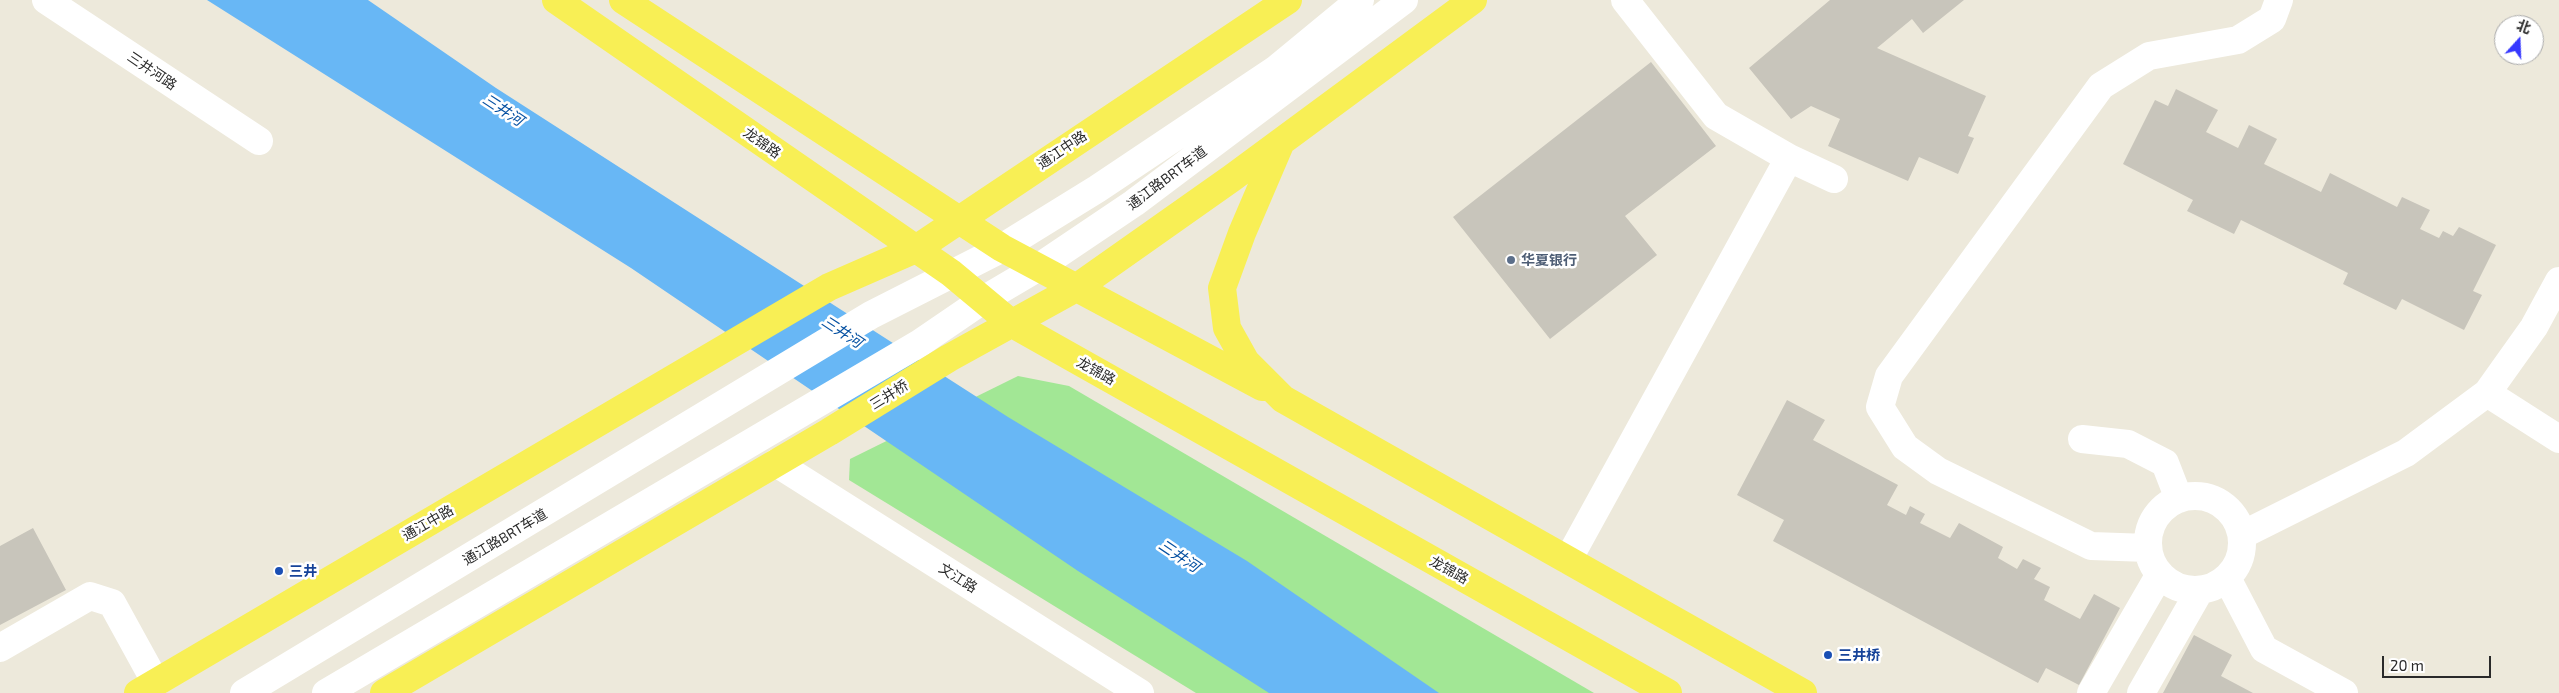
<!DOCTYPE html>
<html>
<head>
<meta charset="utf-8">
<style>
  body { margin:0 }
  #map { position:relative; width:2559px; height:693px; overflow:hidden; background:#ede9db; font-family:"Exo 2","Noto Sans SC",sans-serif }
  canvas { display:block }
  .north { position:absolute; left:2494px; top:15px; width:50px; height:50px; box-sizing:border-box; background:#fff; border:1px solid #aaa; border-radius:50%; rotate:20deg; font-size:14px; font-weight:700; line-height:20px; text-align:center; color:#2a2a2a }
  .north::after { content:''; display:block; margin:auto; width:18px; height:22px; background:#3638ff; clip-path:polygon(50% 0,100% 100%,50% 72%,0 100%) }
  .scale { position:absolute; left:2382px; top:656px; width:109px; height:22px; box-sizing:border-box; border:2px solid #2a2a2a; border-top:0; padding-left:6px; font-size:15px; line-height:18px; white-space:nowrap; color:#2a2a2a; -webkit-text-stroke:4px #fff; paint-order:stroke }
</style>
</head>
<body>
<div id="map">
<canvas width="2559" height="693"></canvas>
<div class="north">北</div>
<div class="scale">20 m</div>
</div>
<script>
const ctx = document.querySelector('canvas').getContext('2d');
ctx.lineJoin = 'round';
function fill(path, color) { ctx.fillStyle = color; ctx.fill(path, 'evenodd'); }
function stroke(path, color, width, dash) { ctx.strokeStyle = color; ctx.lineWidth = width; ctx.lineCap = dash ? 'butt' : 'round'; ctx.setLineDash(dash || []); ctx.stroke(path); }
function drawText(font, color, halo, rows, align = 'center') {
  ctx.font = font + ' "Exo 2","Noto Sans SC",sans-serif'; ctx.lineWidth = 5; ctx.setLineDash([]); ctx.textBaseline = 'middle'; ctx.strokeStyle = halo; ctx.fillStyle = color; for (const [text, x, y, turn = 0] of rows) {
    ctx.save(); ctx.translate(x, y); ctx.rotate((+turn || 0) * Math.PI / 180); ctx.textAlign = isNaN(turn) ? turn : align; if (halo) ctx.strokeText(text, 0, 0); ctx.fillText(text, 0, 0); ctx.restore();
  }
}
const green = new Path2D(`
  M1018,376L1069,386L1594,693H1196L849,480L850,459Z`);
const water = new Path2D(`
  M207,0H368L496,88L1008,417L1247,561L1439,693H1269L1078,571L631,268Z`);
const building = new Path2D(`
  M1830,0H1964L1923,33L1912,19L1877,48L1986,96L1968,136L1974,138L1958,174L1919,157L1908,181L1828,146L1840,119L1811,106L1791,119L1749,68Z
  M1651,62L1716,146L1625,216L1657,255L1550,339L1453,217Z
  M2176,89L2218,110L2206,132L2238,148L2249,125L2277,139L2264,164L2321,192L2330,173L2397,207L2402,197L2430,210L2420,229L2439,238L2443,231L2453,236L2459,227L2496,245L2473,291L2482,295L2464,330L2402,299L2396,310L2343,284L2348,273L2241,220L2234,234L2187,211L2193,200L2123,164L2155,100L2168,106Z
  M1787,400L1825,420L1813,440L1898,485L1887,505L1906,515L1910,506L1925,514L1920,523L1950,538L1959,523L2003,547L1998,558L2017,569L2023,559L2041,568L2034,579L2050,587L2044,600L2080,619L2094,594L2120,608L2079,685L2046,668L2038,683L1773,541L1784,520L1737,495Z
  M33,528L66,590L0,625V546Z
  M2194,635L2232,655L2221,676L2253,693H2163Z`);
const minor = new Path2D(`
  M46,0L259,141
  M1625,0L1716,116L1789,158L1834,179
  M2487,393L2559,439
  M2082,439L2128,444L2165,463L2179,499
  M776,463L1140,693
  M2148 543a47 47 0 1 1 94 0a47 47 0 1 1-94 0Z
  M2242,535L2406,453L2487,393L2534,327L2559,281
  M2148,548L2091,546L1938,471L1905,447L1880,407L1889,376L2101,86L2149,56L2238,40L2272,19L2279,0
  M1568,560L1789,158
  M2227,578L2264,649L2344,693
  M0,648L90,596L112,603L156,683
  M244,693L871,315L995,252L1097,189L1275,70L1360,0
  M326,693L920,343L983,300L1039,267L1134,203L1404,0
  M2091,693L2160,574
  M2141,693L2200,590`);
const major = new Path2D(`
  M556,0L951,273L1011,323L1668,693
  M623,0L1002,248L1262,387
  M1281,142L1242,233L1222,288L1227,328L1246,362L1283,399L1803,693
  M138,693L829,287L916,249L1288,0
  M384,693L829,432L949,358L1076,288L1232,178L1473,0`);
const markers = [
  [1511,260,5,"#5c6f8a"],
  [279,571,5,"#1a4fb4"],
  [1828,655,5,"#1a4fb4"]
];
const streetNames = [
  ["三井河路",152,71,34],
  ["龙锦路",762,143,35],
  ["通江中路",1062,150,-34],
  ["通江路BRT车道",1167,178,-37],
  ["龙锦路",1096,371,29],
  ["三井桥",889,395,-32],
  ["通江中路",428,523,-30],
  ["通江路BRT车道",505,537,-31],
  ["龙锦路",1449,570,29],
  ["文江路",958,578,32]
];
const serviceNames = [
  ["华夏银行",1521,260]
];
const transitNames = [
  ["三井",289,571],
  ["三井桥",1838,655]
];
const waterNames = [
  ["三井河",503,110,33],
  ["三井河",842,332,33],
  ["三井河",1179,556,34]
];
fill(green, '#a2e795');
fill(water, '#68b7f5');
fill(building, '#c8c5bb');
stroke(minor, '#fff', 28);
stroke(major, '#f8ef55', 28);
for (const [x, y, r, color] of markers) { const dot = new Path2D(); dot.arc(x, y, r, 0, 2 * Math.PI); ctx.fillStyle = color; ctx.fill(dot); stroke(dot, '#fff', 2); }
drawText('14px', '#2a2a2a', '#fff', streetNames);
drawText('bold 14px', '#4e5e75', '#fff', serviceNames, 'left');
drawText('bold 14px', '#164399', '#fff', transitNames, 'left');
drawText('italic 15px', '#0651a2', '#fff', waterNames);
</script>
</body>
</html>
